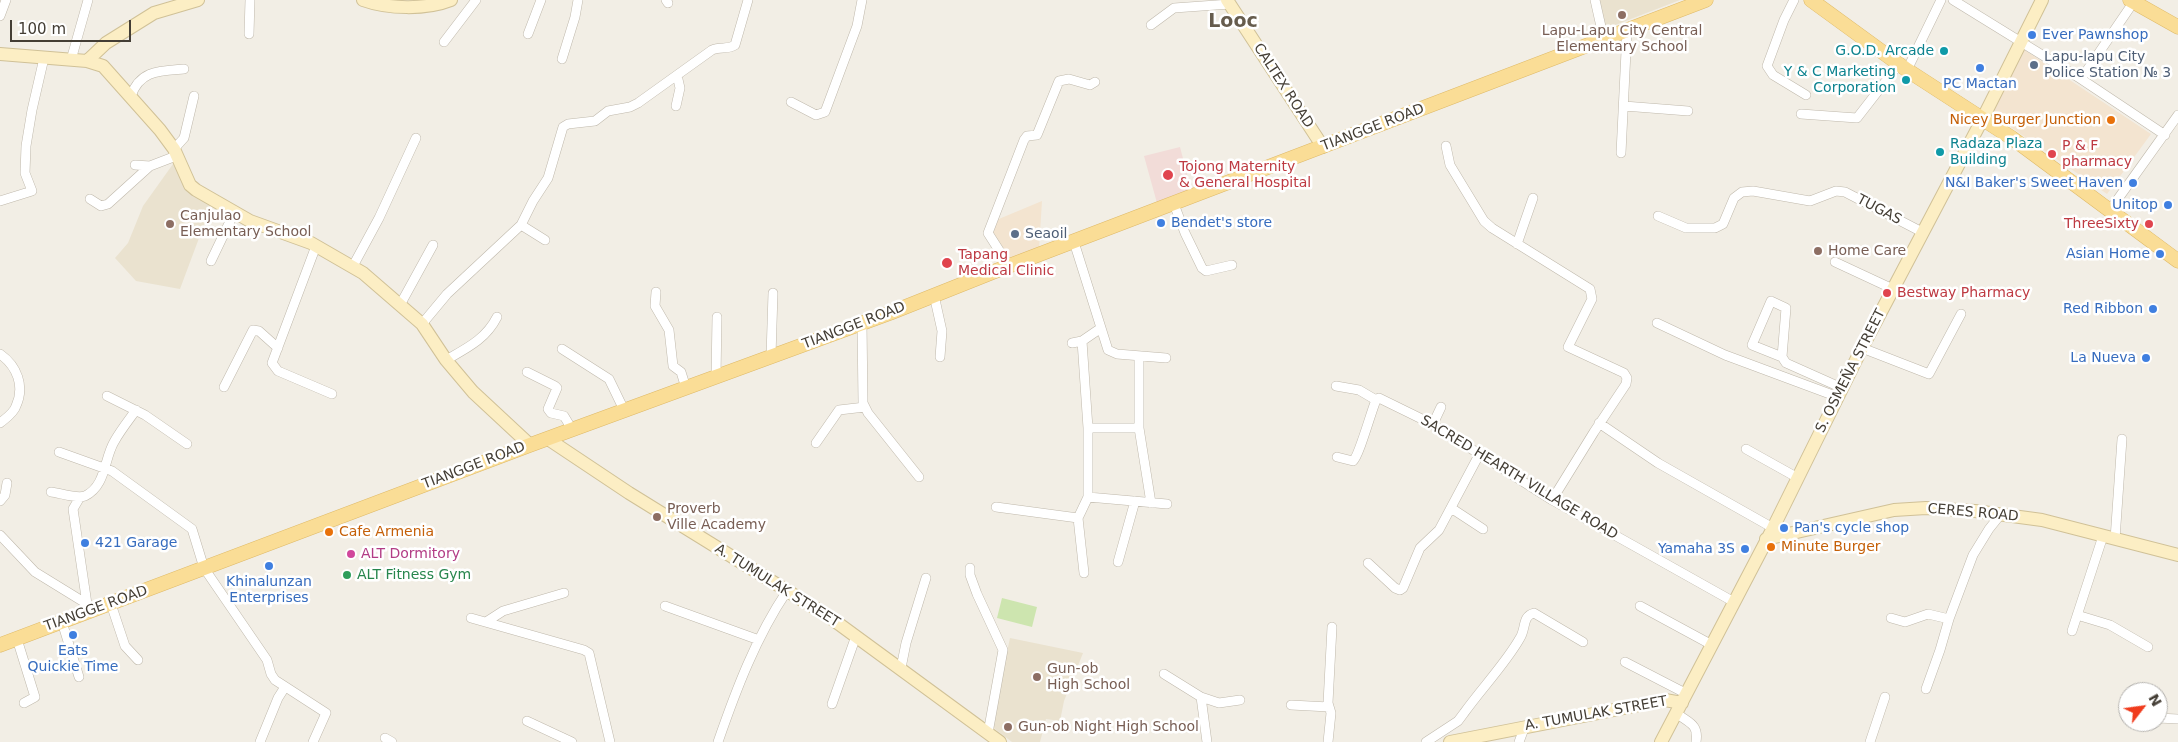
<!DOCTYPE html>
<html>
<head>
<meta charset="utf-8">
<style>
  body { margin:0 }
  #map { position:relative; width:2178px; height:742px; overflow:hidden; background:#f2eee5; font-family:"DejaVu Sans",sans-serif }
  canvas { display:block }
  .north { position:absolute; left:2118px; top:682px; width:50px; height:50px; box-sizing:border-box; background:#fff; border:1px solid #b4b2ae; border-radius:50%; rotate:60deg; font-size:14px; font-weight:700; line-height:20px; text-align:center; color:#443e35 }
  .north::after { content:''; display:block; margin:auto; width:18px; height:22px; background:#f03c1d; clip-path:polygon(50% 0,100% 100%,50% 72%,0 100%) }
  .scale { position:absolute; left:10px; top:20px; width:121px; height:22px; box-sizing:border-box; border:2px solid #443e35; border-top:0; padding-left:6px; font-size:15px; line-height:18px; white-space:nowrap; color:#443e35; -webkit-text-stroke:4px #fff; paint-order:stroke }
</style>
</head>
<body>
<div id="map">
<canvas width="2178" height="742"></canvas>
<div class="north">N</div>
<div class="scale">100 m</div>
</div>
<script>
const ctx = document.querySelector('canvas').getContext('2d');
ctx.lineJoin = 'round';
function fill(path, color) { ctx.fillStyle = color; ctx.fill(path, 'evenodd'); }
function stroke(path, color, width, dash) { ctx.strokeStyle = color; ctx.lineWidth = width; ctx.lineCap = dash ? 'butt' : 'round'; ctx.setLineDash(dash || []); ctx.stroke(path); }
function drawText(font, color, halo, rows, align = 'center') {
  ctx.font = font + ' "DejaVu Sans",sans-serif'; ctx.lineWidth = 5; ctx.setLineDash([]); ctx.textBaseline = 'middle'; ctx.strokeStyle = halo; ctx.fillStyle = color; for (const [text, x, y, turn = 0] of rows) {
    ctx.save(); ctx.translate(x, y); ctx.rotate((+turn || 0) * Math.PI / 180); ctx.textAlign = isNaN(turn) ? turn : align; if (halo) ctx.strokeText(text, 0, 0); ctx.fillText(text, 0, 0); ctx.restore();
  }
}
const commercial = new Path2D(`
  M2023,49L2151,134L2107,194L1989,112Z
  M1042,201L1039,249L1008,261L989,233L994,221Z`);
const education = new Path2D(`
  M1598,0H1680L1605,29Z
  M173,164L189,190L211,206L180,289L136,281L115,258L128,243L143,206Z
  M1010,638L1083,653L1064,701L1060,721L1046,719L1040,742H1012L991,726Z`);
const medical = new Path2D(`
  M1180,147L1192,193L1157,203L1144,156Z`);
const green = new Path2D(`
  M1002,598L1037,607L1032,627L997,618Z`);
const street = new Path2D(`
  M666,0L668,3
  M1595,0L1604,40
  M1794,0L1784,20L1767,66L1773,75L1806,95
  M1953,0L2081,79L2165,135
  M0,16L6,0
  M1151,25L1174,8L1230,4
  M249,34L250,0
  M528,34L541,0
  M444,42L476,0
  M562,59L575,17L578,0
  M71,60L88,0
  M1907,70L1941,0
  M2081,79L2135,0
  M131,96C140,70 160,71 184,69
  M791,102L816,115L825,112L857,26L862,0
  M676,106L680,88L677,75
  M1624,106L1688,111
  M1801,114L1857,118L1899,64
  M1446,146L1450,165L1484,221L1492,228L1590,289L1592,299L1568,347L1624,373L1627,378L1626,384L1594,432L1552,500
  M174,149L184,138L194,96
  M1621,153L1627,31
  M135,165L150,166L176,156
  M90,199L101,206L108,204L150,166
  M0,201L32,191L25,173L26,146L32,110L44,58
  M1174,204L1185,233L1202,268L1206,271L1232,265
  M2110,210L2178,115
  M1658,216L1686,228H1715L1723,224L1734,198L1742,192L1753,191L1810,201L1836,191L1845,192L1922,232
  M521,225L545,240
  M1074,242L1108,350L1117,354L1166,358
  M1517,244L1533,198
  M316,246L272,363L278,371L332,394
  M211,261L234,213
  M1835,262L1893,289
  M353,266L379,218L416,138
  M1009,266L988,233L1024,140L1027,136L1037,135L1059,81L1069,79L1090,85L1095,82
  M656,292L655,306L669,330L673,366L681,372L686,388
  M934,295L942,331L940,357
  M400,305L433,245
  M862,323L863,403L868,413L919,477
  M1657,323L1725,355L1838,397
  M422,324L447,294L521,225L533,201L548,178L563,127L568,124L595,121L608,111L630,107L638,103L712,50C720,46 728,50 735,45L748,0
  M1082,341L1088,428V497L1078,518L1084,573
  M1072,343L1082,341L1101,328
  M1862,348L1929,374L1961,314
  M562,349L609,379L625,412
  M0,354C17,366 25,386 16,406C14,413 5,419 0,423
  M771,356L773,293
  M1139,357V428L1151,503
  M1782,357L1752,345L1771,301L1786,308L1782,357L1786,363L1842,388
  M446,360C467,348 486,339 497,317
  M527,372L555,386L557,388L548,409L551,413L564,416L573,431
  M716,377L717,317
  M1336,386L1359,390L1376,400
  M224,387L253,330L259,331L278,348
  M107,396L145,415L187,444
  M1599,423L1658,463L1773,528
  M1433,424L1441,407
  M1088,428H1139
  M816,443L839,410L865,407
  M1746,449L1798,478
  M59,452L112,471L192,529L204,568L267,660L271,674L275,680L326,713L313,742
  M1337,457L1353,461C1359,456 1371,412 1376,400L1379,398L1432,424L1552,500L1734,602
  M51,492C60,493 77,499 85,496C106,486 104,459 114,442C120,431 128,421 136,410
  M80,497L73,509L87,604L90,611
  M1088,497L1167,504
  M0,501L5,495L7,483
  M996,507L1078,518
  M1451,508L1483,529
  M0,535L35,572L87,604
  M2115,539L2122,439
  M1118,562L1135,501
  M1368,563L1395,588L1400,590L1403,588L1420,548L1439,530L1480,453
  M970,568V575L977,594L1003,650L988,733
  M111,604L125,646L138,660
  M665,606L759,640
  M1640,606L1712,645
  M2077,615L2110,625L2148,647
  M471,618L584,650L589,653L610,742
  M1891,618L1905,622L1928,614L1949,619
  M62,622L79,677
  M486,622L503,611L564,593
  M2072,631L2103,536
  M17,639L35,697L24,703
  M1625,662L1687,694
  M901,668L906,643L926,578
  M1164,674L1201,697L1219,703L1240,700
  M1926,689L1940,650L1949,619L1973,555L1989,529L2001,514
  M1201,697L1207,742
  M832,704L856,636
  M1291,705L1329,707
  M1676,713C1689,723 1699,724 1696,742
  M2158,718L2178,719
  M527,721L572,742
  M385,738L392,742
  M260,742L278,698L285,687
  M718,742C736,690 756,637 787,591
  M1328,742L1331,713L1328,703L1332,627
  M1426,742L1458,721L1464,713C1481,689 1506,663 1520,638C1526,629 1522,616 1534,613L1583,642
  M1519,742L1525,726
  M1870,742L1885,697`);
const secondary = new Path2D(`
  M363,0C388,9 426,10 451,0
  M1227,0L1323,147
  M0,54L87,61L103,66L160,130L174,149L190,185L196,190L250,221L311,243L363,273L422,324L446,360L473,392L530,445
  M87,61L106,43L154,13L198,0
  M548,439L629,493L828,616L1000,742
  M1766,539L1894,510L1926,508L1975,511L2042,520L2178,555
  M1450,742L1665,700L1682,703
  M1661,742L1773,528L1862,348L1982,120L2042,0`);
const primary = new Path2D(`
  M1811,0L1907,70L2012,138L2178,261
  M2130,0L2178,27
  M0,645L530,445L890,313L993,272L1706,0`);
const markers = [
  [1622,15,5,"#8d6e63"],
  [2032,35,5,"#3f7fe0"],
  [1944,51,5,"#0f9aa8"],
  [2034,65,5,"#5c6f8a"],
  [1980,68,5,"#3f7fe0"],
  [1906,80,5,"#0f9aa8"],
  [2111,120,5,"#e8710a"],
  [1940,152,5,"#0f9aa8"],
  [2052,154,5,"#e0444e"],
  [1168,175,6,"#e0444e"],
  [2133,183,5,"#3f7fe0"],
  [2168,205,5,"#3f7fe0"],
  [1161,223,5,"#3f7fe0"],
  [170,224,5,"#8d6e63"],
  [2149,224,5,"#e0444e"],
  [1015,234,5,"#5c6f8a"],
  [1818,251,5,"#8d6e63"],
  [2160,254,5,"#3f7fe0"],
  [947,263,6,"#e0444e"],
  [1887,293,5,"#e0444e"],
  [2153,309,5,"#3f7fe0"],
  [2146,358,5,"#3f7fe0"],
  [657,517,5,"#8d6e63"],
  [1784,528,5,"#3f7fe0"],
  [329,532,5,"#e8710a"],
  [85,543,5,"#3f7fe0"],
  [1771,547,5,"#e8710a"],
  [1745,549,5,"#3f7fe0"],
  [351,554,5,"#d1479c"],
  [269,566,5,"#3f7fe0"],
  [347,575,5,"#2e9e5b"],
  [73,635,5,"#3f7fe0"],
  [1037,677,5,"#8d6e63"],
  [1008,727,5,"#8d6e63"]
];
const educationNames = [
  ["Lapu-Lapu City Central",1622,31,"center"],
  ["Elementary School",1622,47,"center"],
  ["Canjulao",180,216],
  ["Elementary School",180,232],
  ["Home Care",1828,251],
  ["Proverb",667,509],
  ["Ville Academy",667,525],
  ["Gun-ob",1047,669],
  ["High School",1047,685],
  ["Gun-ob Night High School",1018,727]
];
const shopNames = [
  ["Ever Pawnshop",2042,35,"left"],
  ["PC Mactan",1980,84,"center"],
  ["N&I Baker's Sweet Haven",2123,183],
  ["Unitop",2158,205],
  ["Bendet's store",1171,223,"left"],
  ["Asian Home",2150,254],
  ["Red Ribbon",2143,309],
  ["La Nueva",2136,358],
  ["Pan's cycle shop",1794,528,"left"],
  ["421 Garage",95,543,"left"],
  ["Yamaha 3S",1735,549],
  ["Khinalunzan",269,582,"center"],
  ["Enterprises",269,598,"center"],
  ["Eats",73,651,"center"],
  ["Quickie Time",73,667,"center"]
];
const cultureNames = [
  ["G.O.D. Arcade",1934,51],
  ["Y & C Marketing",1896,72],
  ["Corporation",1896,88],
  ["Radaza Plaza",1950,144,"left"],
  ["Building",1950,160,"left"]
];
const serviceNames = [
  ["Lapu-lapu City",2044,57],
  ["Police Station № 3",2044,73],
  ["Seaoil",1025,234]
];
const streetNames = [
  ["CALTEX ROAD",1283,86,57],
  ["TIANGGE ROAD",1373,128,-21],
  ["TUGAS",1879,210,28],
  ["TIANGGE ROAD",854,326,-21],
  ["S. OSMEÑA STREET",1851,371,-63],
  ["TIANGGE ROAD",474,466,-21],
  ["SACRED HEARTH VILLAGE ROAD",1519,478,31],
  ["CERES ROAD",1973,513,5],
  ["A. TUMULAK STREET",777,586,32],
  ["TIANGGE ROAD",96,609,-20],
  ["A. TUMULAK STREET",1596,714,-10]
];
const foodNames = [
  ["Nicey Burger Junction",2101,120,"right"],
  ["Cafe Armenia",339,532],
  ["Minute Burger",1781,547]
];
const healthNames = [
  ["P & F",2062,146],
  ["pharmacy",2062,162],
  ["Tojong Maternity",1179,167],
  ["& General Hospital",1179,183],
  ["ThreeSixty",2139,224,"right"],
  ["Tapang",958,255],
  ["Medical Clinic",958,271],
  ["Bestway Pharmacy",1897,293]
];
const hotelNames = [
  ["ALT Dormitory",361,554]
];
const leisureNames = [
  ["ALT Fitness Gym",357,575]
];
const districtNames = [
  ["Looc",1233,22]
];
fill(commercial, '#f3e4d0');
fill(education, '#eae2cf');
fill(medical, '#f2dcd8');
fill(green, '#cde5af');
stroke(street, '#bfb8ab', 10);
stroke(secondary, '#d0c197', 14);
stroke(primary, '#deb967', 15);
stroke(street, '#fff', 9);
stroke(secondary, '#fceec4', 12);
stroke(primary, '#fadd96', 14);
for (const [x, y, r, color] of markers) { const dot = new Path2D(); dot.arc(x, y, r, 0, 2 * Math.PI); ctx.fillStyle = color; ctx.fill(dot); stroke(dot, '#fff', 2); }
drawText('14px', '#785e54', '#fff', educationNames, 'left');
drawText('14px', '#366cbe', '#fff', shopNames, 'right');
drawText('14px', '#0d838f', '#fff', cultureNames, 'right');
drawText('14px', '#4e5e75', '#fff', serviceNames, 'left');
drawText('14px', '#443e35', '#fff', streetNames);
drawText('14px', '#c56008', '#fff', foodNames, 'left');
drawText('14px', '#be3a42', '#fff', healthNames, 'left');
drawText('14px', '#b23c85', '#fff', hotelNames, 'left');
drawText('14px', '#27864d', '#fff', leisureNames, 'left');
drawText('bold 19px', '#665c4d', '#fff', districtNames);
</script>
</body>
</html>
